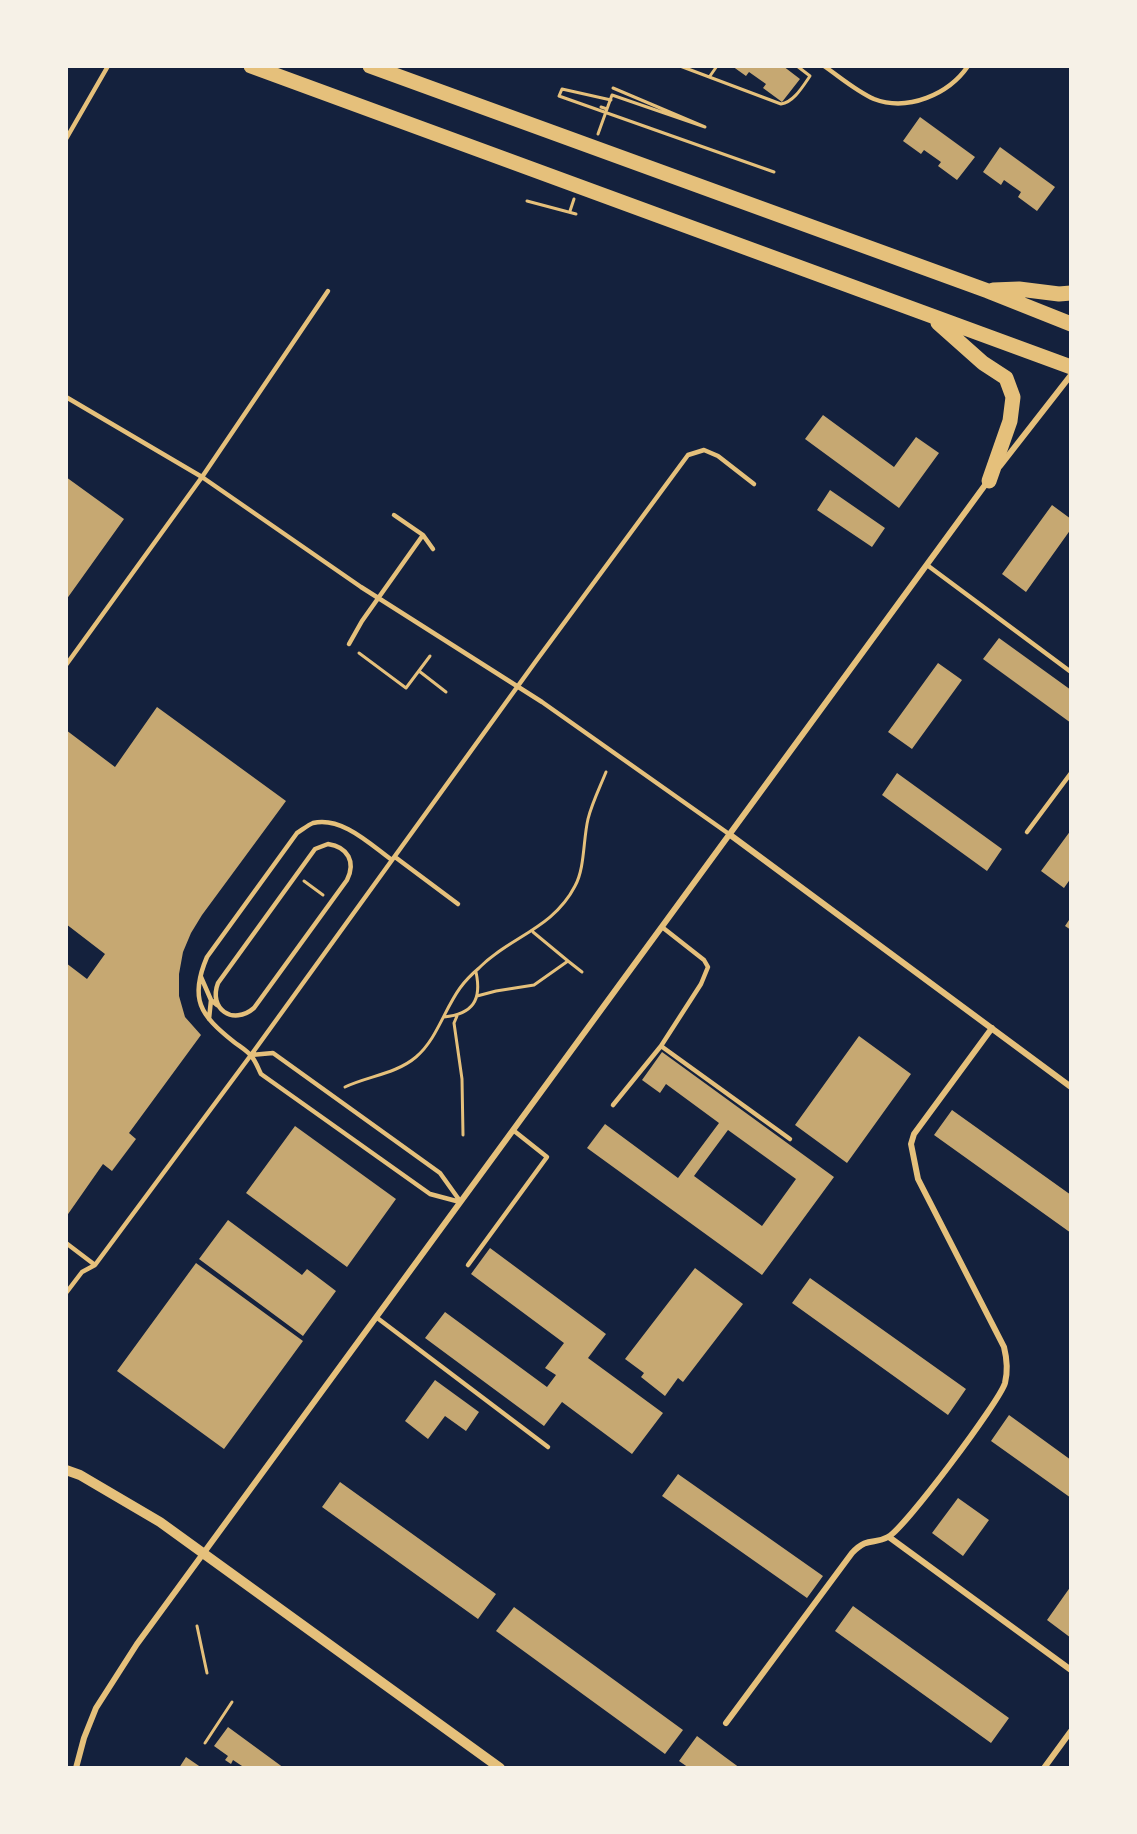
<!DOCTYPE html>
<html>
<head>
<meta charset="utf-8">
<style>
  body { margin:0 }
  #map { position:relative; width:1137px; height:1834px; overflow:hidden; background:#14213d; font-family:"Source Sans 3",sans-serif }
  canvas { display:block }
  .frame { position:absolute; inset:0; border:68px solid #f6f1e7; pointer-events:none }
</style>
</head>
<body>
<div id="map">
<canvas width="1137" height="1834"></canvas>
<div class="frame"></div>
</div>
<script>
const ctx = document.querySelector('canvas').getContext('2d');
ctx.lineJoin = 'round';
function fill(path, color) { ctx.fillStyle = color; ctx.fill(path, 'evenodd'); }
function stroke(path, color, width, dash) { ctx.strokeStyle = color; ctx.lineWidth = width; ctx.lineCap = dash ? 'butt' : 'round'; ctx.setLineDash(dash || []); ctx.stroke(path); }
const building = new Path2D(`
  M732,66H783L800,79L782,102L763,88L766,84L749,72L746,76Z
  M920,117L975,157L957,180L938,166L941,162L924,150L921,154L903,141Z
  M1000,147L1055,187L1037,211L1018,197L1021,192L1004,180L1001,185L983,172Z
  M823,415L894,467L916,437L939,453L899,508L805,439Z
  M66,477L124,519L66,600Z
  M830,490L885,528L872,547L817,510Z
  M1052,505L1071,519V529L1026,592L1002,574Z
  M999,638L1071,690V723L983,659Z
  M938,663L962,680L912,749L888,732Z
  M157,707L286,801L202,915L191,933L183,952L179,974V996L185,1017L201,1035L129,1133L136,1139L112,1171L103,1164L66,1217V963L87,979L105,954L66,924V730L115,767Z
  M897,773L1002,849L987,871L882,795Z
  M1071,830V878L1064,888L1041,871Z
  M1071,917V930L1065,926Z
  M859,1036L911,1074L847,1163L795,1125Z
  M662,1052L834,1177L762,1275L587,1148L605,1124L678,1178L719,1123L666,1084L660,1093L642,1080ZM728,1130L796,1179L762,1226L694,1176Z
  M952,1110L1071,1195V1233L934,1135Z
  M295,1126L396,1199L347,1267L246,1193Z
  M228,1220L302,1275L307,1269L336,1291L303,1336L199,1259Z
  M490,1248L606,1334L588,1358L663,1413L632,1454L562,1402L544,1426L425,1338L445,1312L547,1387L556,1375L545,1368L564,1343L471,1274Z
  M196,1263L303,1341L224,1449L117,1371Z
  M695,1268L743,1304L683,1382L678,1378L665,1396L641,1377L644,1373L625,1359Z
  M810,1278L966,1389L948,1415L792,1303Z
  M435,1380L479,1412L466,1431L445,1416L428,1439L405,1421Z
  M1009,1415L1071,1460V1498L991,1441Z
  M678,1474L823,1576L807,1598L662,1496Z
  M340,1482L496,1594L478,1619L322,1507Z
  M958,1498L989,1520L963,1556L932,1533Z
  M1071,1586V1638L1047,1620Z
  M853,1606L1009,1718L991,1743L835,1631Z
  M514,1607L683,1730L665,1754L496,1631Z
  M228,1727L284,1768H245L233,1760L231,1764L225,1760L228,1756L214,1746Z
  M697,1736L725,1757L740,1768H689L679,1761Z
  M186,1757L202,1768H179Z`);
const path = new Path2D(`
  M680,66L781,104C794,102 803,86 810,76L797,66
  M710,76L717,66
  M611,100L562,89L559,96L774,172
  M601,107L607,109
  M598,134L612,95L705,127L613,88
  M527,201L576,214
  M570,211L574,199
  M359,653L406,688L430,656
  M419,671L446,692
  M304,881L323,895
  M533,932L568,961
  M477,996L496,991L534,985L568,961L582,972
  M457,1016L454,1023L462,1079L463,1135
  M444,1017C473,1014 482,1000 476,972
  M345,1087C368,1076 396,1074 416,1057C437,1039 444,1010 460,988C465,981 472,974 479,968C509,937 553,929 575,886C585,868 583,840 588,819C592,803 600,787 606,772
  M197,1626L207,1673
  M205,1743L232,1702`);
const service = new Path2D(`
  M824,66C840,77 856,91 874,99C908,112 949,94 968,66
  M66,139L108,66
  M66,397L202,477L361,587L542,702L729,834
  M394,515L423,535L433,549
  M927,565L1071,672
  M349,644L362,621L423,535
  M66,665L202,477L328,291
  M1027,832L1071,773
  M328,844C348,847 356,862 347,880L254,1008C233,1026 208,1009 218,983L315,849Z
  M395,857L458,904
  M392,860C371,845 342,816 313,823C308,825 302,830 297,833L207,957C189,999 200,1015 234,1042C239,1046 248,1051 252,1057C256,1062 258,1068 261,1074L430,1194L460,1202
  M662,927L704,960L708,967L701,984L661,1046L790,1139
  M201,977L211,1000L217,1005
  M209,1019L211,1000
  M251,1055L273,1053L440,1173L460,1201
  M613,1105L661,1046
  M66,1243L95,1265
  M468,1265L547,1157L513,1130
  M66,1293L82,1272L95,1265L251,1055L536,661L688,455L704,450L718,456L754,484
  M376,1317L548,1447`);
const minor = new Path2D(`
  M1000,466L1071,375
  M729,834L1071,1087
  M889,1537L1071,1670
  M726,1723L852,1553C868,1536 874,1545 888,1537C904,1529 1000,1401 1005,1383C1008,1371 1007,1359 1004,1347L918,1179L911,1144L914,1134L992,1028
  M76,1768L84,1738L96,1708L137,1644L988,481
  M1044,1768L1071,1731`);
const tertiary = new Path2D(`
  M66,1470L80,1475L160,1522L500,1768`);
const primary = new Path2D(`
  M251,66L1071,367
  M370,66L988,291L1071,324
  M993,290L1019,289L1059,294L1071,293
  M938,323L983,363L1006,378L1013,397L1010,421L989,481`);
fill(building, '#c6a872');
stroke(path, '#e5c07b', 3);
stroke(service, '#e5c07b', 4.5);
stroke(minor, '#e5c07b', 6);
stroke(tertiary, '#e5c07b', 10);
stroke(primary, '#e5c07b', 15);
</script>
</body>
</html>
